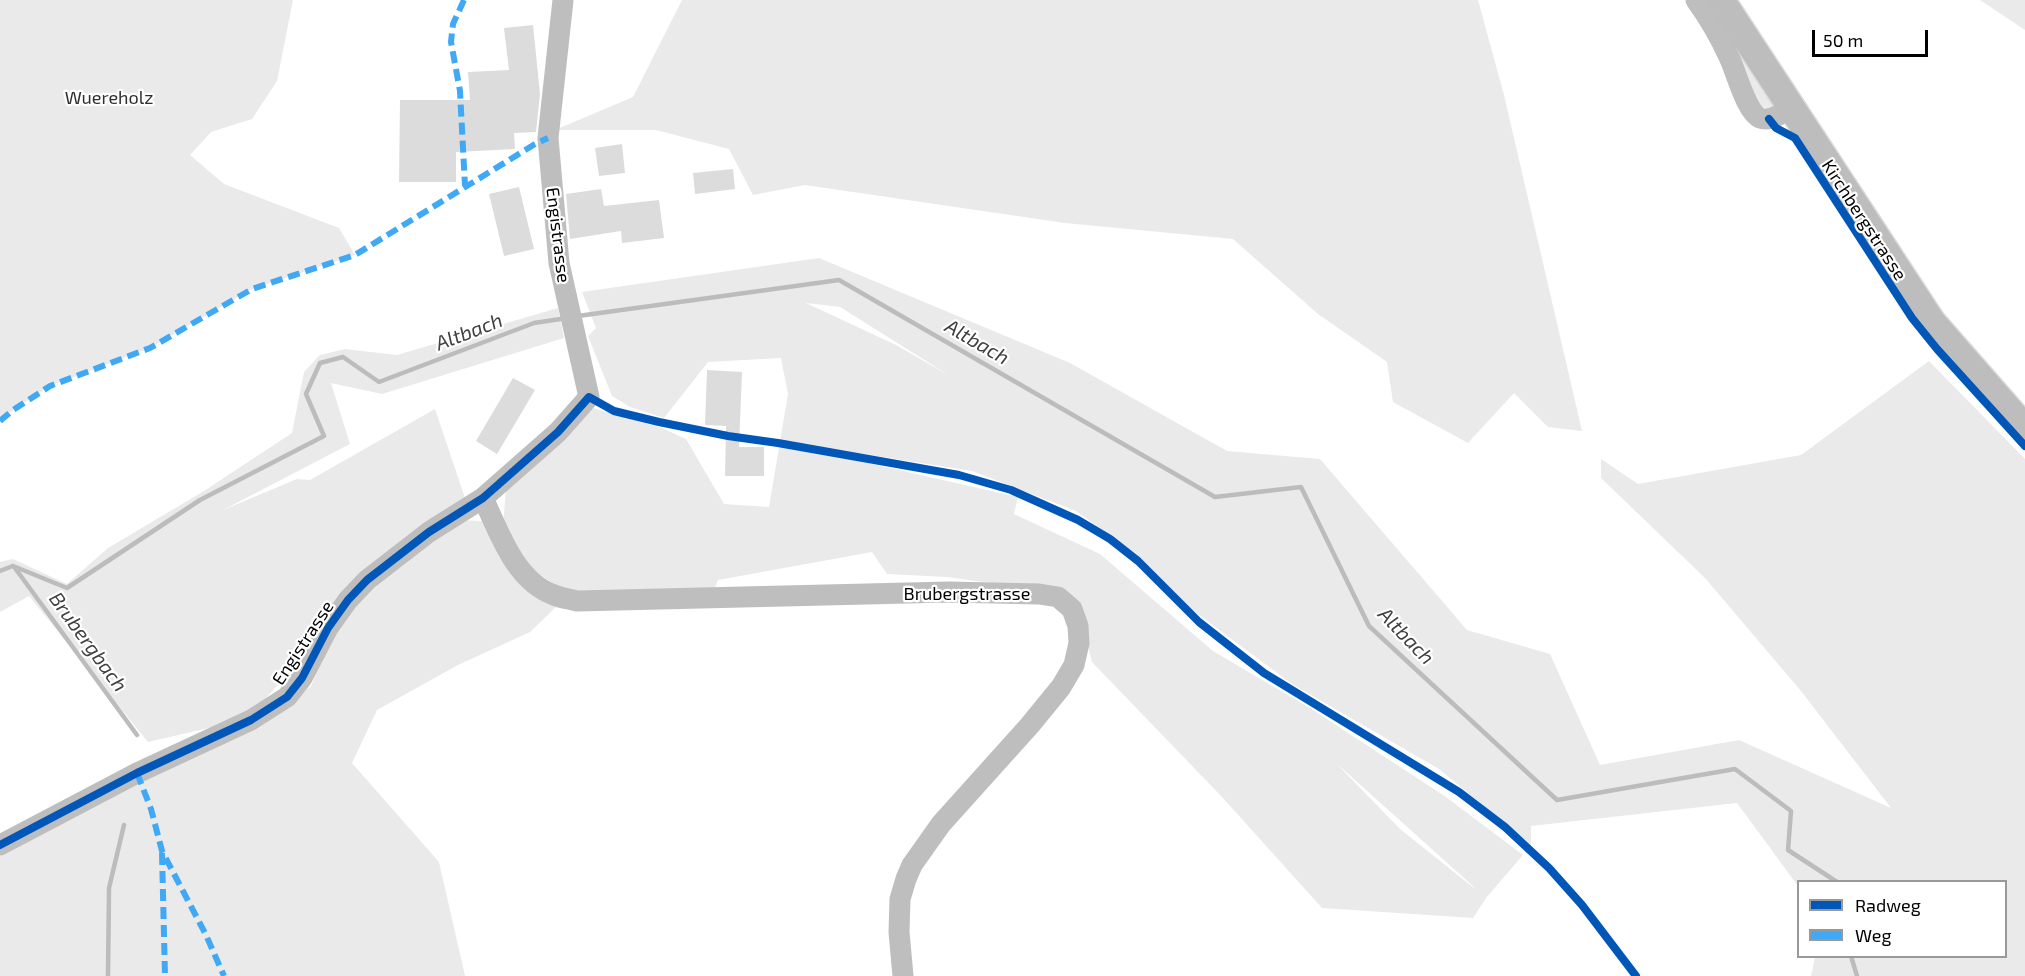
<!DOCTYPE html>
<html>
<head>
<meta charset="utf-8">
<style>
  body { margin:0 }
  #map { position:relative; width:2025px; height:976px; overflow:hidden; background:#fff; font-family:"Exo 2",sans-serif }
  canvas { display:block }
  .legend { position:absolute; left:1797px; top:880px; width:210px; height:78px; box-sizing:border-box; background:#fff; border:2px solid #999; margin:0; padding:8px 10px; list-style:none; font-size:18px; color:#000 }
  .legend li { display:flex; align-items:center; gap:12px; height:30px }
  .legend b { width:30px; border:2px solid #999 }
  .scale { position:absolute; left:1812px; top:30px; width:116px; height:27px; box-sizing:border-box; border:3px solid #000; border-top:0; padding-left:8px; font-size:18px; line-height:21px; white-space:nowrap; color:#000; -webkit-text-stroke:4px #fff; paint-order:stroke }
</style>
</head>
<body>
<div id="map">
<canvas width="2025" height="976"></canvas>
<ul class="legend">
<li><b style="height:8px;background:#0057b8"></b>Radweg</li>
<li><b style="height:8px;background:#3fa9f5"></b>Weg</li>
</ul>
<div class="scale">50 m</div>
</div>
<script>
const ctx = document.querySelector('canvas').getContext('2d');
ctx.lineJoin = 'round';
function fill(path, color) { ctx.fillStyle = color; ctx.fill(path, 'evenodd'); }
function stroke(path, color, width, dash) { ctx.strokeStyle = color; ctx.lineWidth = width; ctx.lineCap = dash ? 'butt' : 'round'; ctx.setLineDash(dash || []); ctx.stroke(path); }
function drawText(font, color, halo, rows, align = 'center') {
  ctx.font = font + ' "Exo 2",sans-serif'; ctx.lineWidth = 4.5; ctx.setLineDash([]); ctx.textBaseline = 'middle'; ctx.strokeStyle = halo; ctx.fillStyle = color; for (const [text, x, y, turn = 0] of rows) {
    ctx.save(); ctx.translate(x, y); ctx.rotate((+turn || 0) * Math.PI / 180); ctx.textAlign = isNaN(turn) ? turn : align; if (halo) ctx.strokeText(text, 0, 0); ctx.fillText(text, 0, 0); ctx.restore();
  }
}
const green = new Path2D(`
  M0,0H293L277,81L252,119L211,132L190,155L224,184L339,228L355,255L252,289L150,348L50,386L13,410L0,421Z
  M682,0H1478L1504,95L1582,431L1548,427L1514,393L1468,443L1393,402L1387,362L1318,314L1233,239L1065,223L805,185L753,195L729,149L656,130H555L633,97Z
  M1711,0L1777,101L1773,110L1760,106Z
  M1980,0H2025V30Z
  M819,258L1070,363L1227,451L1320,459L1467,630L1550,654L1600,765L1739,740L1891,808L1801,691L1705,578L1601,478V459L1638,484L1801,455L1929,361L2025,459V976H1811L1815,957L2006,956V882H1798V886L1737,803L1531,826V845L1439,769L1292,684L1183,603L1135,553L1076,511L972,471L864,454L788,445L1018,497L1014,514L1100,554L1213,651L1310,708L1446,797L1523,855L1486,898L1473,918L1322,908L1222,797L1092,662L1079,610L1061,593L947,577L887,574L872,552L718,580L712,595L562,590L524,563L503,524L506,490L593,408L662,428L686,439L724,504L769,507L788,394L781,358L708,362L664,418L630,407L612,396L588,336L596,328L582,292ZM806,303L840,307L950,376L896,345ZM1336,763L1474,887V888L1400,829Z
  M558,308L564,338L382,394L331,383L350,444L223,510L297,479L310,480L435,409L468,507L334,610L295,665L248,719L148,742L29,596L0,612V562L13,559L67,584L108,548L204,491L292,433L304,372L320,355L345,349L397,355Z
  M457,520L482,521L518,571L556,607L530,632L458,665L377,710L352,763L439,862L465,976H0V855L97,803L270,719L311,686L333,633L384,574Z`);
const stream = new Path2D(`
  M578,316L839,280L1215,497L1301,487L1369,626L1557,800L1735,769L1791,811L1788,850L1837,882
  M13,566L67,588L200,500L324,436L306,394L320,363L343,357L379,382L534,323L567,318
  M15,568L137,735
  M0,571L13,566
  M1851,956L1857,976
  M108,976L109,888L124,825`);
const building = new Path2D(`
  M533,25L540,94L536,132L514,133L515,149L456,152V182H399L400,100H470L468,72L509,70L504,28Z
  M622,144L625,173L599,176L595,148Z
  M733,169L735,189L695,194L693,173Z
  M519,187L534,249L504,256L489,194Z
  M601,189L604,206L659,200L664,238L622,243L621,231L570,239L566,194Z
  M707,370L742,372L739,447H764V476H725L726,426L705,425Z
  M513,378L535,390L497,454L476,441Z`);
const minor = new Path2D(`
  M1696,0C1709,18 1720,37 1729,57C1736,71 1746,112 1760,118C1770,122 1783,113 1790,108
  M483,498C499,532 515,581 554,595C561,598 569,599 577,601L949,592L1039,594L1058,597L1072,609L1078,626L1079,643L1074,665L1061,687L1030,725L941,824L912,865L906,879L900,899L899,932L903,976
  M0,845L137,773L251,720L287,697L302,678L328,628L348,600L367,580L429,532L483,498L558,432L589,397L559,263L548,138L563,0`);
const major = new Path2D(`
  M1721,0L1932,322L2025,428`);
const quiet = new Path2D(`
  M464,0L453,24L451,42L460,91L465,186
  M0,421L13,410L50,386L150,348L252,289L355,255L535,144L548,138
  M137,773L151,809L162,851L206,935L224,976
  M162,853L165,976`);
const cycleway = new Path2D(`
  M1769,119L1776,128L1795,138L1912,318L1937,349L2025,446
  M0,845L137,773L251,720L287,697L302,678L328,628L348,600L367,580L429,532L483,498L558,432L589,397L614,411L659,422L728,436L778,443L959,475L1011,490L1078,520L1110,539L1138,561L1199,622L1264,673L1459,792L1505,827L1549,868L1582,905L1636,976`);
const parkNames = [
  ["Wuereholz",109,98]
];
const streetNames = [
  ["Kirchbergstrasse",1864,220,57],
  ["Engistrasse",558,235,83],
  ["Brubergstrasse",967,594],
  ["Engistrasse",303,643,-57]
];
const waterNames = [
  ["Altbach",469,332,-21],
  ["Altbach",977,342,30],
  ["Altbach",1406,636,46],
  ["Brubergbach",88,642,54]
];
fill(green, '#eaeaea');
stroke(stream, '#bcbcbc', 4.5);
fill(building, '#dcdcdc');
stroke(major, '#dbdbdb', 30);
stroke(minor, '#bebebe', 21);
stroke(major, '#bdbdbd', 27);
stroke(quiet, '#3fa9f5', 6, [12, 6]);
stroke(cycleway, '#0057b8', 8);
drawText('18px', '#2f2f2f', '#fff', parkNames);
drawText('18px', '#000', '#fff', streetNames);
drawText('italic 20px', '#404040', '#fff', waterNames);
</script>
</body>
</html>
